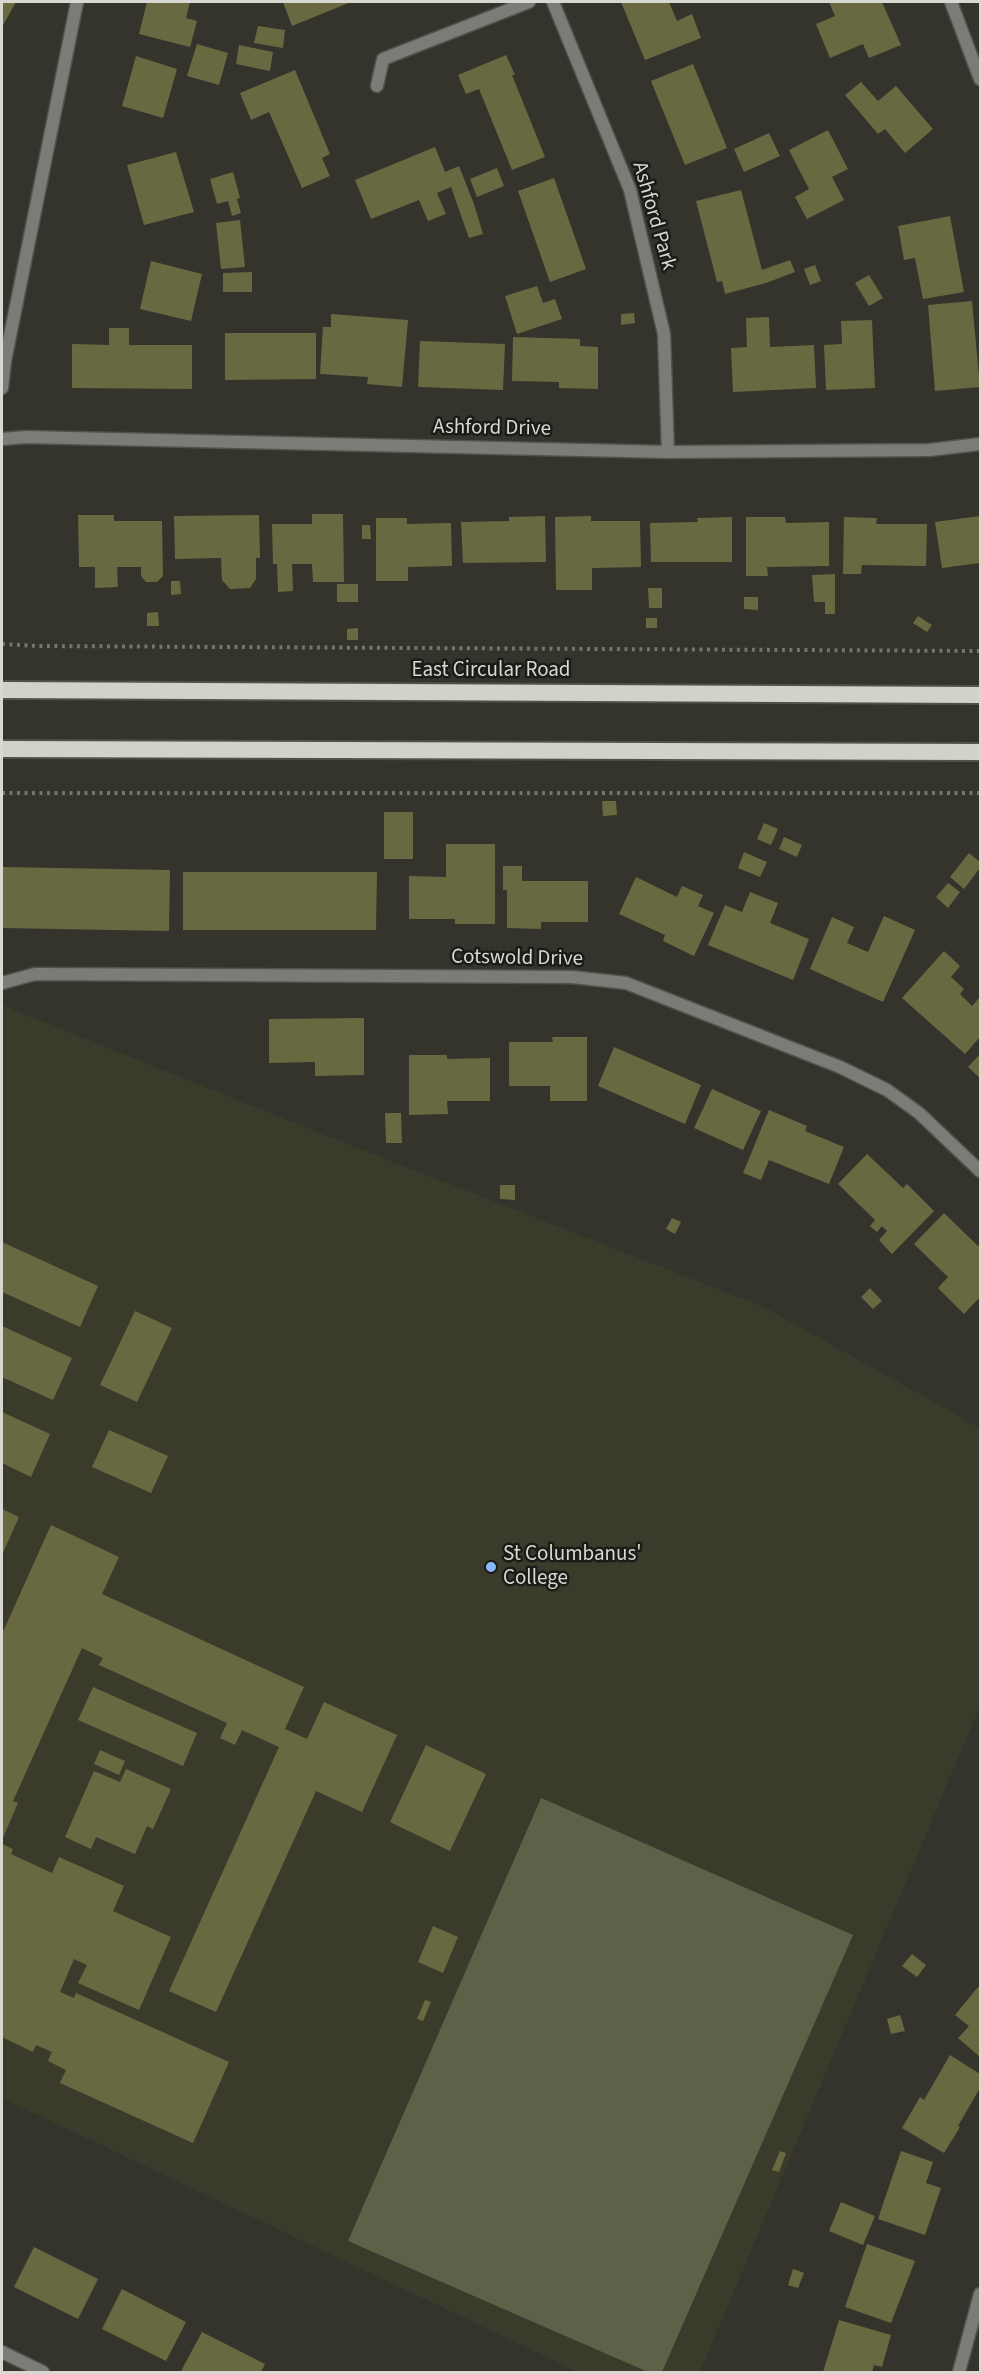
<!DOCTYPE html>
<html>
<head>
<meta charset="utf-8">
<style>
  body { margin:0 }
  #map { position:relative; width:982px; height:2374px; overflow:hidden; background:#34342c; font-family:"Source Sans 3",sans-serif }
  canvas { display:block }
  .frame { position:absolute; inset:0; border:3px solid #d8d8d3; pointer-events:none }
</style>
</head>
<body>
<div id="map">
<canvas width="982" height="2374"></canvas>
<div class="frame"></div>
</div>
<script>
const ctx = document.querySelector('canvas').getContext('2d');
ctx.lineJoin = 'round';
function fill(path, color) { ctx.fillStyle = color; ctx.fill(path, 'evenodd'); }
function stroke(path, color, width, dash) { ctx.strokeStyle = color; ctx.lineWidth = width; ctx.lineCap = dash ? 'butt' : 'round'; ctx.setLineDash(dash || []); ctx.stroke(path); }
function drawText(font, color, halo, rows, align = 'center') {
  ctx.font = font + ' "Source Sans 3",sans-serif'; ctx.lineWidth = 5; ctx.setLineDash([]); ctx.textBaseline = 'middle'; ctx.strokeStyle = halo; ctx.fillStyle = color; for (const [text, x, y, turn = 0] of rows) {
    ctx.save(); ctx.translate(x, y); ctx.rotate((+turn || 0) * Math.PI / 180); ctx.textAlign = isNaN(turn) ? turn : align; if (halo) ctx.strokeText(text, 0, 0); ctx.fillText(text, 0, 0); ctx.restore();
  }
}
const built = new Path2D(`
  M2,1005L322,1134L766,1308L980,1428V1706L700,2372H578L2,2098Z`);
const green = new Path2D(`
  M541,1798L853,1935L662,2372H648L348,2241Z`);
const building = new Path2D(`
  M2,2H16L2,27Z
  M147,2H190L186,18L197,21L190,47L139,34Z
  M283,2H351L292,26Z
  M621,2H669L677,21L692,14L701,38L645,60Z
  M829,2H882L901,45L869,58L863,44L830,58L816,24L835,16Z
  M258,26L285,30L283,48L254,43Z
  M197,44L228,53L219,85L187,76Z
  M239,45L273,52L270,71L236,64Z
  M506,55L515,75H512L545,157L512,170L479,89L466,94L458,75Z
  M136,56L177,69L163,118L122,106Z
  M693,64L727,148L685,165L651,81Z
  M295,70L330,154L322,158L330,176L302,188L269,112L251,120L240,93Z
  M861,82L878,101L896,86L933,129L905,153L885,129L878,134L845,95Z
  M828,130L848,169L832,177L844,200L807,219L795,197L809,189L789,150Z
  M769,133L780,156L744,172L734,149Z
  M435,147L445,172L459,166L474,204L483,234L469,238L451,187L437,193L446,214L428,221L419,200L371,219L355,180Z
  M176,152L194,212L144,225L127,165Z
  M497,168L504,186L477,197L470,179Z
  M233,172L240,198L237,199L241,213L232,216L228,201L217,204L210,179Z
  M554,178L586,269L550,282L518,191Z
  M741,190L762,270L790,260L795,272L766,283L725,294L722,281L717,282L696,201Z
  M950,216L964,292L923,299L915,258L904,260L898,226Z
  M240,220L245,267L221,269L216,223Z
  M151,261L202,274L191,321L140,309Z
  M815,265L821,281L810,285L804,269Z
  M252,272V292H223V273Z
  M869,275L883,298L869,306L855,283Z
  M537,286L543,303L555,299L562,319L517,334L505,296Z
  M972,301L980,387L935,391L928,305Z
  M634,313L635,323L621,325V314Z
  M331,314L408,320L402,387L367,384L368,377L320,374L323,327H331Z
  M769,317L770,347L814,345L816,388L733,392L731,348L747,347L746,318Z
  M872,320L875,388L826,390L824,345L842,344L841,321Z
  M109,328H129V345H192V389L72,388V344L109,345Z
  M225,333H316V379L225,380Z
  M513,337L580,339V346L598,347V389L559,388V382L512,381Z
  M420,341L505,344L503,390L418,387Z
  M312,514H343L344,582H313L312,564H292L293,591L278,592L277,564H273L272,524H312Z
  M78,515H114V521H162L163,576L157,582H146L141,576V567H117L118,587L95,588V567H79Z
  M259,515L260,558H256V579L250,588L230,589L222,580L221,558L175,559L174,516Z
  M545,516L546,562L463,563L461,522L509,521V517Z
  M591,516V521H640L641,567L592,568V590H556L555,517Z
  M980,516V563L942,568L935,522Z
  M732,517V562H651L650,523L698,522L697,518Z
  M746,517H785L786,523L829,522V566L767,567L768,576H746Z
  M844,517L877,518L876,524H927L926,566L862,565L861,574H843Z
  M376,518H407V524L451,523L452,566L408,567V581H376Z
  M362,525H370L371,539H362Z
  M835,574V614H825V602H814L812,575Z
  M171,581H180L181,594L171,595Z
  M337,584H358V602H337Z
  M648,588H662V608H649Z
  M744,597H758V610L744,609Z
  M158,612L159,626H147V613Z
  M918,616L932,625L927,632L913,623Z
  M646,618H657V628H646Z
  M358,628V640H347V629Z
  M602,801H616L617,815L603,816Z
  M384,812H413V859H384Z
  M764,823L778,829L771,845L757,839Z
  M784,837L802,845L797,857L779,849Z
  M446,844H495V924H455V919H409V876L446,877Z
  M744,852L767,862L760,877L738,868Z
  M969,853L980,862V868L964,889L950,877Z
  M503,866H522V881H588V922H541V929L507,928V890H503Z
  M2,867L170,870L169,931L2,928Z
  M183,872H377L376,930H183Z
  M636,877L677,897L682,886L703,895L698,906L714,913L694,956L663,941L665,935L619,914Z
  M948,883L960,892L948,908L936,897Z
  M750,892L778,903L770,923L809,939L793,980L708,945L725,905L742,912Z
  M884,916L915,930L883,1002L810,969L832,917L854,927L847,943L868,952Z
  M944,951L960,966L951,977L964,989L960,994L972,1006L980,997V1037L965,1054L902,998Z
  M364,1018V1075L315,1076V1062L269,1063V1019Z
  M552,1037H587V1101H550V1086H509V1042H553Z
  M614,1047L701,1085L685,1124L598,1086Z
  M980,1054V1078L968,1067Z
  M409,1055H447V1059L490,1058V1101H447L448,1114L409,1115Z
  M712,1089L761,1111L743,1150L694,1128Z
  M769,1110L807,1126L805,1131L844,1147L829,1184L769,1160L761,1180L743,1173Z
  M385,1113H401L402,1143H386Z
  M867,1154L903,1188L907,1184L934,1211L892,1254L879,1240L887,1231L882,1226L877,1232L870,1226L875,1220L838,1184Z
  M500,1185H515V1200L500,1199Z
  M944,1213L978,1246L980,1244V1297L964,1314L938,1288L948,1277L914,1244Z
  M672,1218L681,1222L675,1234L666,1229Z
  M2,1242L98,1286L80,1327L2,1292Z
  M870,1288L882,1301L873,1309L861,1297Z
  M135,1311L172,1328L137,1402L100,1385Z
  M2,1326L72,1358L53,1400L2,1377Z
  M2,1412L50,1434L31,1477L2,1463Z
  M109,1430L168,1456L151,1493L92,1467Z
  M2,1509L19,1517L2,1555Z
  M51,1525L119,1557L102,1594L304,1687L285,1729L307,1739L324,1702L397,1735L362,1812L316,1791L216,2012L169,1991L279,1747L242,1730L235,1745L220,1738L227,1723L99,1665L103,1658L82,1648L13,1801L18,1803L2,1840V1634Z
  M93,1687L197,1733L183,1766L78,1720Z
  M426,1745L486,1774L450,1851L390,1822Z
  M100,1750L125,1761L119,1775L94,1764Z
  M126,1769L171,1789L153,1829L147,1826L135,1854L96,1837L91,1849L65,1837L94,1771L120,1782Z
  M2,1844L13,1849L11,1854L52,1873L59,1857L124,1886L113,1911L171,1937L139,2010L78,1983L87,1965L74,1959L60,1992L74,1998L76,1993L229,2062L193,2143L60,2083L66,2070L48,2061L52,2052L36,2045L33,2052L2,2037Z
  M433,1926L458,1937L443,1973L418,1962Z
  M912,1954L926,1965L917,1977L902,1966Z
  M978,1987L980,1988V2057L958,2038L969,2026L955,2015Z
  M425,2000L431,2002L423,2021L417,2019Z
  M900,2015L905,2031L891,2034L887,2019Z
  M950,2055L980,2074V2088L958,2126L960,2127L944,2153L902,2128L920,2097L924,2100Z
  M780,2151L786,2153L779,2172L772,2170Z
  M901,2151L933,2162L926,2183L941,2188L925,2235L878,2219Z
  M841,2202L875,2216L863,2245L829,2231Z
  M867,2244L915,2261L891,2323L845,2307Z
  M34,2247L98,2279L78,2319L14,2287Z
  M793,2269L804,2273L798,2288L788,2285Z
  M122,2289L186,2322L166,2361L102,2329Z
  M839,2320L891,2335L882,2367L874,2365L872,2372H823Z
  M202,2332L265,2364L261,2372L181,2371Z`);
const path = new Path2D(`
  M2,644L38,646L980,651
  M2,793H980`);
const minor = new Path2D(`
  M553,2L630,190L664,334L668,452
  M951,2L980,79
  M377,86L383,59L529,2
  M2,388L5,361L77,2
  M2,439L26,437L668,452L929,450L980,444
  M2,983L35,974L572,977L626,983L840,1067L887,1090L919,1113L980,1171
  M2,2352L43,2372
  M959,2372L980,2294`);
const trunk = new Path2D(`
  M2,690L980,695
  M2,749L980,752`);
const markers = [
  [491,1567,6,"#8cb9fc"]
];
const streetNames = [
  ["Ashford Park",653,216,74],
  ["Ashford Drive",492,429,1],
  ["East Circular Road",491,671],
  ["Cotswold Drive",517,959,1]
];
const poiNames = [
  ["St Columbanus'",503,1555],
  ["College",503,1579]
];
fill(built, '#3b3b2c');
fill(green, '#5f6048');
fill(building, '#696941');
stroke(minor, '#52524a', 15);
stroke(trunk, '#52524a', 20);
stroke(path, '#75756e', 4, [3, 4.5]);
stroke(minor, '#7b7c77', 12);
stroke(trunk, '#d2d2c8', 16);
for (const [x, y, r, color] of markers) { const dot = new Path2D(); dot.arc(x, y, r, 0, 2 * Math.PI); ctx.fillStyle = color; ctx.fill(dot); stroke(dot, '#1b1b17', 2); }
drawText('21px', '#d8d8d3', '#1b1b17', streetNames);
drawText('21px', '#d8d8d3', '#1b1b17', poiNames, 'left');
</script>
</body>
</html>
